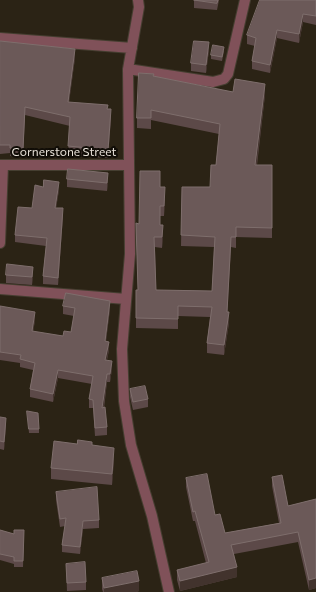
<!DOCTYPE html>
<html>
<head>
<meta charset="utf-8">
<style>
  body { margin:0 }
  canvas { display:block; background:#2b2315 }
</style>
</head>
<body>
<canvas width="316" height="592"></canvas>
<script>
const ctx = document.querySelector('canvas').getContext('2d');
ctx.lineJoin = 'round';
function stroke(path, color, width, dash) { ctx.strokeStyle = color; ctx.lineWidth = width; ctx.lineCap = dash ? 'butt' : 'round'; ctx.setLineDash(dash || []); ctx.stroke(path); }
function fill(path, color) { ctx.fillStyle = color; ctx.fill(path, 'evenodd'); }
function drawText(font, color, halo, rows, align = 'center') {
  ctx.font = font + ' Commissioner,sans-serif'; ctx.lineWidth = 4; ctx.setLineDash([]); ctx.textBaseline = 'middle'; ctx.strokeStyle = halo; ctx.fillStyle = color; for (const [text, x, y, turn = 0] of rows) {
    ctx.save(); ctx.translate(x, y); ctx.rotate((+turn || 0) * Math.PI / 180); ctx.textAlign = isNaN(turn) ? turn : align; if (halo) ctx.strokeText(text, 0, 0); ctx.fillText(text, 0, 0); ctx.restore();
  }
}
const minor = new Path2D(`
  M138,0L139,7L128,69L130,254L122,349L124,401L131,445L152,516L169,592
  M0,38L132,48
  M128,69L213,82L224,79L228,74L245,0
  M0,165H129
  M0,243L3,165
  M0,289L126,299`);
const wall = new Path2D(`
  M194,0H219L217,10L194,8Z
  M316,0V25L303,22L299,43L277,38L270,73L252,69V61L255,46L247,44V35Z
  M0,41L75,58L69,102L107,109L111,118L108,158L68,155L70,126L25,115L23,157L10,156V153L0,154Z
  M209,50L206,73L191,71V63Z
  M224,51L222,61L211,59V55Z
  M154,77L233,92L265,95L257,165H272V238L236,237V248L231,247L227,312L229,323L224,355L207,353V343L210,317L178,316V329L136,328V290H138L136,223L139,224L160,187L165,197L164,216H160V225L163,235L162,248L155,247L156,290L212,291L214,247L181,246L182,187H210L216,165L219,134L151,120V129L137,128V118Z
  M67,179L108,181L107,191L67,187Z
  M59,190L56,208L63,216L58,285L43,284V276L46,246L15,242V235L32,208Z
  M6,275H33L32,285L6,283Z
  M0,306L35,320L33,332L63,336L71,332L74,316L63,314V306L110,309L106,341L109,350L107,360L112,369L110,382H107L104,408L107,427V435L95,436L93,408H89V399L92,384L58,378L53,402L30,397V389L33,370L20,367V363L0,360Z
  M130,389L148,399V407L133,410L130,397Z
  M27,411L39,429V433H29Z
  M0,417L6,426L4,450L0,449Z
  M114,459L112,485L51,479V468Z
  M272,477L288,506L316,499V588L309,590L298,542L234,554L237,577L180,591L177,580V570L206,563L195,521H193L186,487V478L215,515L225,533L279,523L272,486Z
  M56,492L99,520V528L83,529L80,554L62,552V545L65,526L60,527L56,500Z
  M0,530L14,534L24,530L23,567H14V564L0,560Z
  M66,564L86,582V590L67,591Z
  M102,578L139,591L136,592H103L102,589Z`);
const shadedWall = new Path2D(`
  M303,14V22L299,43V34Z
  M277,30V38L270,73V65Z
  M209,42V50L206,73V65Z
  M75,49V58L68,111V102Z
  M265,84V95L255,176V165Z
  M111,109V118L108,158V150Z
  M108,173V181L107,191V183Z
  M59,182V190L55,215V208Z
  M165,187V197L164,216V206Z
  M63,208V216L58,285V278Z
  M163,225V235L162,248V237Z
  M231,237V247L227,322V312Z
  M33,267V275L32,285V277Z
  M110,301V309L105,349V341Z
  M35,312V320L32,340V331Z
  M229,312V323L224,355V345Z
  M109,342V350L105,368V360Z
  M112,361V369L110,382V374Z
  M58,370V378L53,402V394Z
  M107,374V382L102,416V408Z
  M6,418V426L4,450V442Z
  M114,448V459L112,485V474Z
  M83,521V529L80,554V547Z
  M237,567V577L180,591V581Z
  M316,578V588L309,590V580Z
  M139,581V591L136,592H104V588Z`);
const building = new Path2D(`
  M194,0H218L217,3Z
  M260,0H316V16L303,14L299,34L277,30L270,65L252,61L256,38L247,35Z
  M0,41L75,49L68,102L108,105L107,109H111L108,150L68,146L70,117L25,107L23,149L10,148V145H0Z
  M194,41L209,42L206,65L191,63Z
  M213,45L224,47L222,57L211,55Z
  M139,73L154,74L153,76L233,92L235,79L265,84L255,165H272V228L236,227V237H231L227,312H229L224,345L207,343L212,307L178,306V319L136,318V290H138L136,223L139,224L140,171H160V187H165L164,206H160V225H163L162,237H154L156,290L212,291L215,237L181,235L182,187H210L211,165H216L220,124L151,110V118H137Z
  M68,169L108,173L107,183L67,179Z
  M44,180L59,182L55,208H63L58,278L43,276L47,238L15,235L18,207L32,208L35,185L43,187Z
  M7,264L33,267L32,277L6,275Z
  M66,293L110,301L105,341L109,342L105,360L112,361L110,374H107L102,408L105,407L107,427L95,428L93,400L89,399L93,376L58,370L53,394L30,389L35,363L20,359L21,355L0,352V306L35,312L32,331L63,336L64,331L71,332L75,308L63,306Z
  M145,386L148,399L133,402L130,389Z
  M27,411L38,413L39,429H29Z
  M0,417L6,418L4,442L0,441Z
  M78,440L92,442V445L114,448L112,474L51,468L54,441L77,444Z
  M207,474L215,515L220,514L225,533L281,523L272,477L282,475L288,506L316,499V578L309,580L298,532L231,545L237,567L180,581L177,570L209,562L195,511L193,512L186,478Z
  M97,487L99,520L83,521L80,547L62,545L66,518L60,519L56,492Z
  M0,530L14,534V530H24L23,561H14V557L0,554Z
  M85,562L86,582L67,583L66,564Z
  M137,571L139,581L104,588L102,578Z`);
const streetNames = [
  ["Cornerstone Street",64,152]
];
stroke(minor, '#453e30', 12);
stroke(minor, '#805159', 10);
fill(wall, '#5c4948');
fill(shadedWall, '#42332d');
fill(building, '#6b5958');
stroke(building, '#7e6e6c', 1);
drawText('12px', '#e8e2d9', '#110d07', streetNames);
</script>
</body>
</html>
